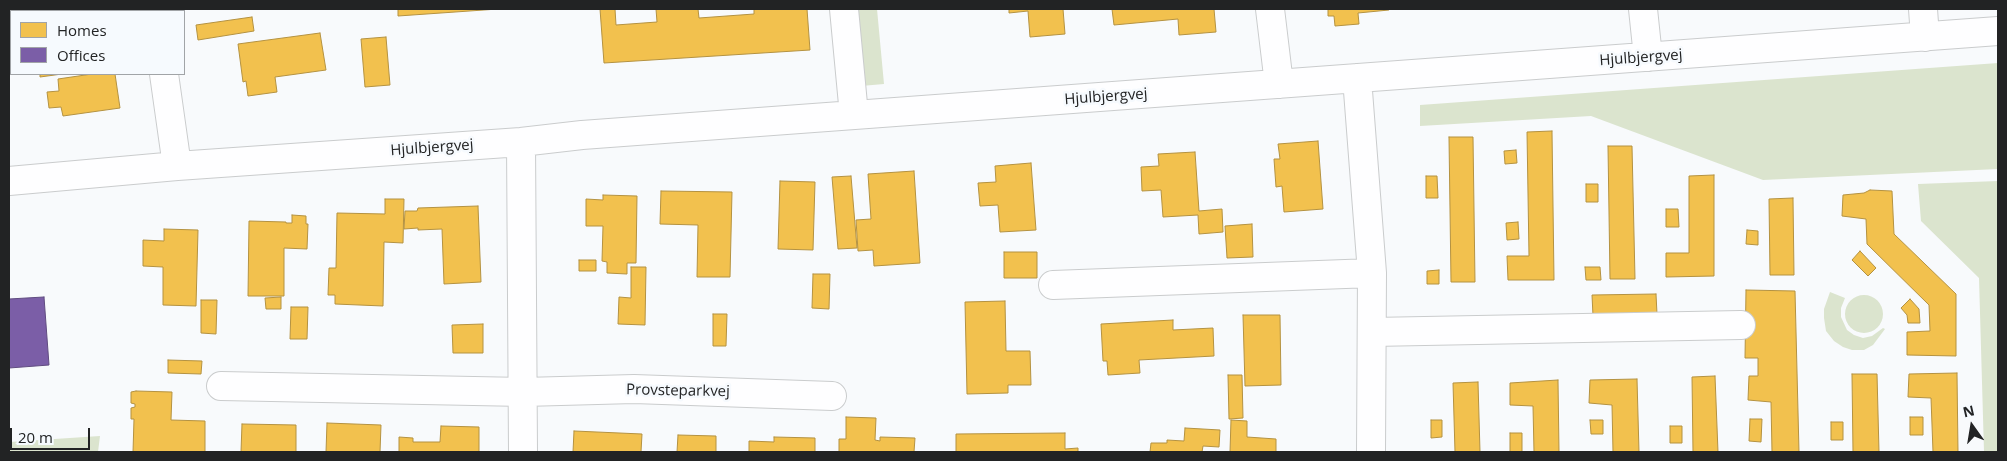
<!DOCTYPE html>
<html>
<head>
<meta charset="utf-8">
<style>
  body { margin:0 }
  #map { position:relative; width:2007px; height:461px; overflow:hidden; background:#f8fafc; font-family:"Open Sans",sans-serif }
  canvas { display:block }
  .frame { position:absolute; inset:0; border:10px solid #222324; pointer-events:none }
  .legend { position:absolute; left:10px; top:10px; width:175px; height:65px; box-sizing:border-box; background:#f6fafe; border:1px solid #a1a4a7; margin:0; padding:6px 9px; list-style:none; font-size:15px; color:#222324 }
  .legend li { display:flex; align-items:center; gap:10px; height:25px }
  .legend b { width:25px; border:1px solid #a1a4a7 }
  .north { position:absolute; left:1947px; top:401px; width:50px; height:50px; -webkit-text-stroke:4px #f6fafe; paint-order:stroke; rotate:347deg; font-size:14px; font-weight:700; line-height:20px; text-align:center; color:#222324 }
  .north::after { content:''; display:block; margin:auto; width:18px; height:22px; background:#222324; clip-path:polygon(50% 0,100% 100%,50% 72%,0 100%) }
  .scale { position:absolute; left:10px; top:428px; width:80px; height:22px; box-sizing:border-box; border:2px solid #222324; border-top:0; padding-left:6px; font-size:15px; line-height:18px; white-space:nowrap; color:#222324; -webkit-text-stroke:4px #f6fafe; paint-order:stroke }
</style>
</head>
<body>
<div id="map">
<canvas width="2007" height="461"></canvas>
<div class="frame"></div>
<ul class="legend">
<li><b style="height:14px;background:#f2c14e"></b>Homes</li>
<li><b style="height:14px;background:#7b5ea7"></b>Offices</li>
</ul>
<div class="north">N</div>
<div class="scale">20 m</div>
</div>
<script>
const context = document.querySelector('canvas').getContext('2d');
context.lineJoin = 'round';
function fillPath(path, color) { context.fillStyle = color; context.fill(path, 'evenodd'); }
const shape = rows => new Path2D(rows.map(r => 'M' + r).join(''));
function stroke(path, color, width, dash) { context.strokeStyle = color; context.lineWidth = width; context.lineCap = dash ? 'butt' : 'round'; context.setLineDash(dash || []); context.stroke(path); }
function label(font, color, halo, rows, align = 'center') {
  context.font = font + ' "Open Sans",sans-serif'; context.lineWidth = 5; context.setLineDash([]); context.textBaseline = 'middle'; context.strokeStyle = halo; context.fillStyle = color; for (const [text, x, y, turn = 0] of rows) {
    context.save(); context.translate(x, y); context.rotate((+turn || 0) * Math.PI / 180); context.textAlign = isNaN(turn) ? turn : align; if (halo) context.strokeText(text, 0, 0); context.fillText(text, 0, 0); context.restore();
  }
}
const green = shape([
  [830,9,877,9,884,84,838,88],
  [1998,63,1998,169,1763,180,1591,116,1420,126,1420,105],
  [1998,181,1998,452,1984,452,1979,278,1921,221,1918,184],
  [1830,292,1845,298,1841,308,1841,317,1847,330,1854,335,1863,338,1872,336,1883,328,1885,329,1873,345,1864,350,1852,350,1843,347,1834,341,1826,331,1824,318,1824,309],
  '1845 314a19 19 0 1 1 38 0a19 19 0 1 1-38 0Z',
  [100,436,98,452,9,452,9,442]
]);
const homes = shape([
  [56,9,104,9,104,11,56,11,56,9],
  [398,9,498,9,398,16,398,9],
  [600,9,615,9,616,25,657,22,656,9,698,9,699,18,754,14,754,9,807,9,810,50,604,63,600,9],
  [1009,9,1063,9,1065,34,1030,37,1028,11,1009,13,1009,9],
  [1112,9,1214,9,1216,32,1179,35,1178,19,1114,25,1112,9],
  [1328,9,1389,9,1389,10,1358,13,1359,24,1335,26,1334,16,1328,16,1328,9],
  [252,17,254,31,198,40,196,25,252,17],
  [320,33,326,70,275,77,277,92,248,96,246,81,243,82,238,44,320,33],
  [386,37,390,85,365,87,361,39,386,37],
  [40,74,62,74,40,77,40,74],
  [92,74,115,74,120,108,63,116,61,107,49,108,47,92,59,91,58,79,92,74],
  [1552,131,1554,280,1508,280,1507,256,1529,256,1527,132,1552,131],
  [1449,137,1473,137,1475,282,1451,282,1449,137],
  [1318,141,1323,209,1284,212,1282,186,1276,187,1274,159,1280,159,1278,144,1318,141],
  [1608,146,1632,146,1635,279,1610,279,1608,146],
  [1516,150,1517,163,1505,164,1504,151,1516,150],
  [1195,152,1199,211,1222,209,1223,232,1199,234,1198,215,1163,217,1161,190,1142,191,1141,167,1159,166,1158,154,1195,152],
  [1031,163,1036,230,1000,232,998,205,980,206,978,183,996,182,995,166,1031,163],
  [914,171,920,263,874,266,873,250,858,251,856,220,871,219,868,174,914,171],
  [1714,175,1714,276,1666,277,1666,253,1689,253,1689,176,1714,175],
  [851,176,857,248,838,249,832,177,851,176],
  [1426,176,1437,176,1438,198,1426,198,1426,176],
  [780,181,815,182,813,250,778,249,780,181],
  [1586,184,1598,184,1598,202,1586,202,1586,184],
  [1870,190,1892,191,1894,234,1956,294,1956,356,1907,355,1907,332,1930,331,1929,305,1867,244,1866,219,1842,216,1843,195,1864,193,1870,190],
  [661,191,732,192,730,277,697,277,698,225,660,224,661,191],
  [603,195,637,196,636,263,627,263,627,274,607,273,607,262,602,261,603,226,586,226,586,199,603,200,603,195],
  [1793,198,1794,275,1770,275,1769,199,1793,198],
  [385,199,404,199,403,243,384,242,383,306,335,304,335,295,328,295,329,268,336,268,337,213,385,214,385,199],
  [478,206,481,282,444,284,442,229,418,230,418,228,404,229,405,211,417,211,418,208,478,206],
  [1666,209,1678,209,1679,227,1666,227,1666,209],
  [292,215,306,216,306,224,308,224,307,249,284,248,284,296,248,296,249,221,286,222,286,223,292,223,292,215],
  [1518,222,1519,239,1507,240,1506,223,1518,222],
  [1252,224,1253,257,1227,258,1225,226,1252,224],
  [164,229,198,230,196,306,163,305,163,267,143,266,143,240,164,241,164,229],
  [1747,230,1758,231,1758,245,1746,244,1747,230],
  [1860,251,1876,268,1868,276,1852,260,1860,251],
  [1004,252,1037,252,1037,278,1004,278,1004,252],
  [579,260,596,260,596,271,579,271,579,260],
  [631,267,646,267,645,325,618,324,619,297,631,298,631,267],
  [1585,267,1600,267,1601,280,1586,280,1585,267],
  [1439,270,1439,284,1427,284,1427,271,1439,270],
  [813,274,830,274,829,309,812,308,813,274],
  [1746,290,1795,291,1799,452,1772,452,1771,402,1748,400,1749,376,1758,376,1758,358,1745,358,1746,290],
  [1656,294,1657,314,1593,316,1592,295,1656,294],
  [281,297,281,309,266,309,265,298,281,297],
  [1910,299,1919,309,1920,323,1908,323,1907,315,1901,308,1910,299],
  [201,300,217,300,216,334,201,333,201,300],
  [1005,301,1006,351,1030,351,1031,385,1008,385,1008,393,967,394,965,302,1005,301],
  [291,307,308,307,307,339,290,339,291,307],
  [713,314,727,314,726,346,713,346,713,314],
  [1243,315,1280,315,1281,385,1245,386,1243,315],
  [1173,320,1173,330,1213,328,1214,356,1139,360,1140,373,1108,375,1107,361,1103,361,1101,324,1173,320],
  [483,324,483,353,453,353,452,325,483,324],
  [168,360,202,361,201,374,168,373,168,360],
  [1957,373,1958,452,1933,452,1931,398,1908,397,1909,374,1957,373],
  [1852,374,1877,374,1879,452,1853,452,1852,374],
  [1228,375,1242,375,1243,418,1229,419,1228,375],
  [1715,376,1718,452,1693,452,1692,377,1715,376],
  [1637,379,1639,452,1613,452,1612,405,1589,403,1590,380,1637,379],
  [1558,380,1559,452,1534,452,1533,406,1510,405,1510,383,1558,380],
  [1478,382,1480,452,1455,452,1453,383,1478,382],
  [136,391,172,392,171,420,205,421,205,452,133,452,134,419,131,419,131,408,135,407,135,404,131,403,131,392,136,391],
  [846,417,876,418,875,440,880,441,880,437,915,438,914,452,839,452,839,439,846,439,846,417],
  [1910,417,1923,417,1923,435,1910,435,1910,417],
  [1750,419,1762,419,1761,442,1749,441,1750,419],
  [1231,420,1247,421,1247,437,1276,439,1276,452,1230,452,1231,420],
  [1431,420,1442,420,1442,437,1431,438,1431,420],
  [1590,420,1603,420,1603,434,1591,434,1590,420],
  [1831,422,1843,422,1843,440,1831,440,1831,422],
  [327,423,381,425,380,452,326,452,327,423],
  [242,424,296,425,296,452,241,452,242,424],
  [441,426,479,427,479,452,399,452,399,437,413,438,413,442,440,442,441,426],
  [1670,426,1682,426,1682,443,1670,443,1670,426],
  [1185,428,1220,430,1219,447,1203,446,1202,452,1150,452,1151,443,1167,443,1167,440,1184,441,1185,428],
  [574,431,642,434,641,452,573,452,574,431],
  [1065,433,1065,449,1078,448,1078,452,956,452,956,434,1065,433],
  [1510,433,1522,433,1522,452,1510,452,1510,433],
  [678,435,716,436,716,452,677,452,678,435],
  [774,437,815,438,815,452,749,452,749,441,774,442,774,437]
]);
const offices = shape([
  [44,297,49,365,9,368,9,299,44,297]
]);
const minor = shape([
  [155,9,155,11],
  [844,9,854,115],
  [1270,9,1279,84],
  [1643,9,1648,57],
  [1923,9,1925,37],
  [164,74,177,166],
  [1357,78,1372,273,1371,452],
  [521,142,523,452],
  [9,181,177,166,521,142,582,135,1998,31],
  [1053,285,1372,273],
  [1372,332,1741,325],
  [221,386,524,392,634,389,832,396]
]);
const streetNames = [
  ["Hjulbjergvej",1641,58,-4],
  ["Hjulbjergvej",1106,97,-4],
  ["Hjulbjergvej",432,148,-4],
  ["Provsteparkvej",678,391,1]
];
fillPath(green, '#dbe4ce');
fillPath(homes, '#f2c14e');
stroke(homes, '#b49241', 1);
fillPath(offices, '#7b5ea7');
stroke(offices, '#604c80', 1);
stroke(minor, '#cacccd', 30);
stroke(minor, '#fefeff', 28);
label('15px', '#222324', '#f6fafe', streetNames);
</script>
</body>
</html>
